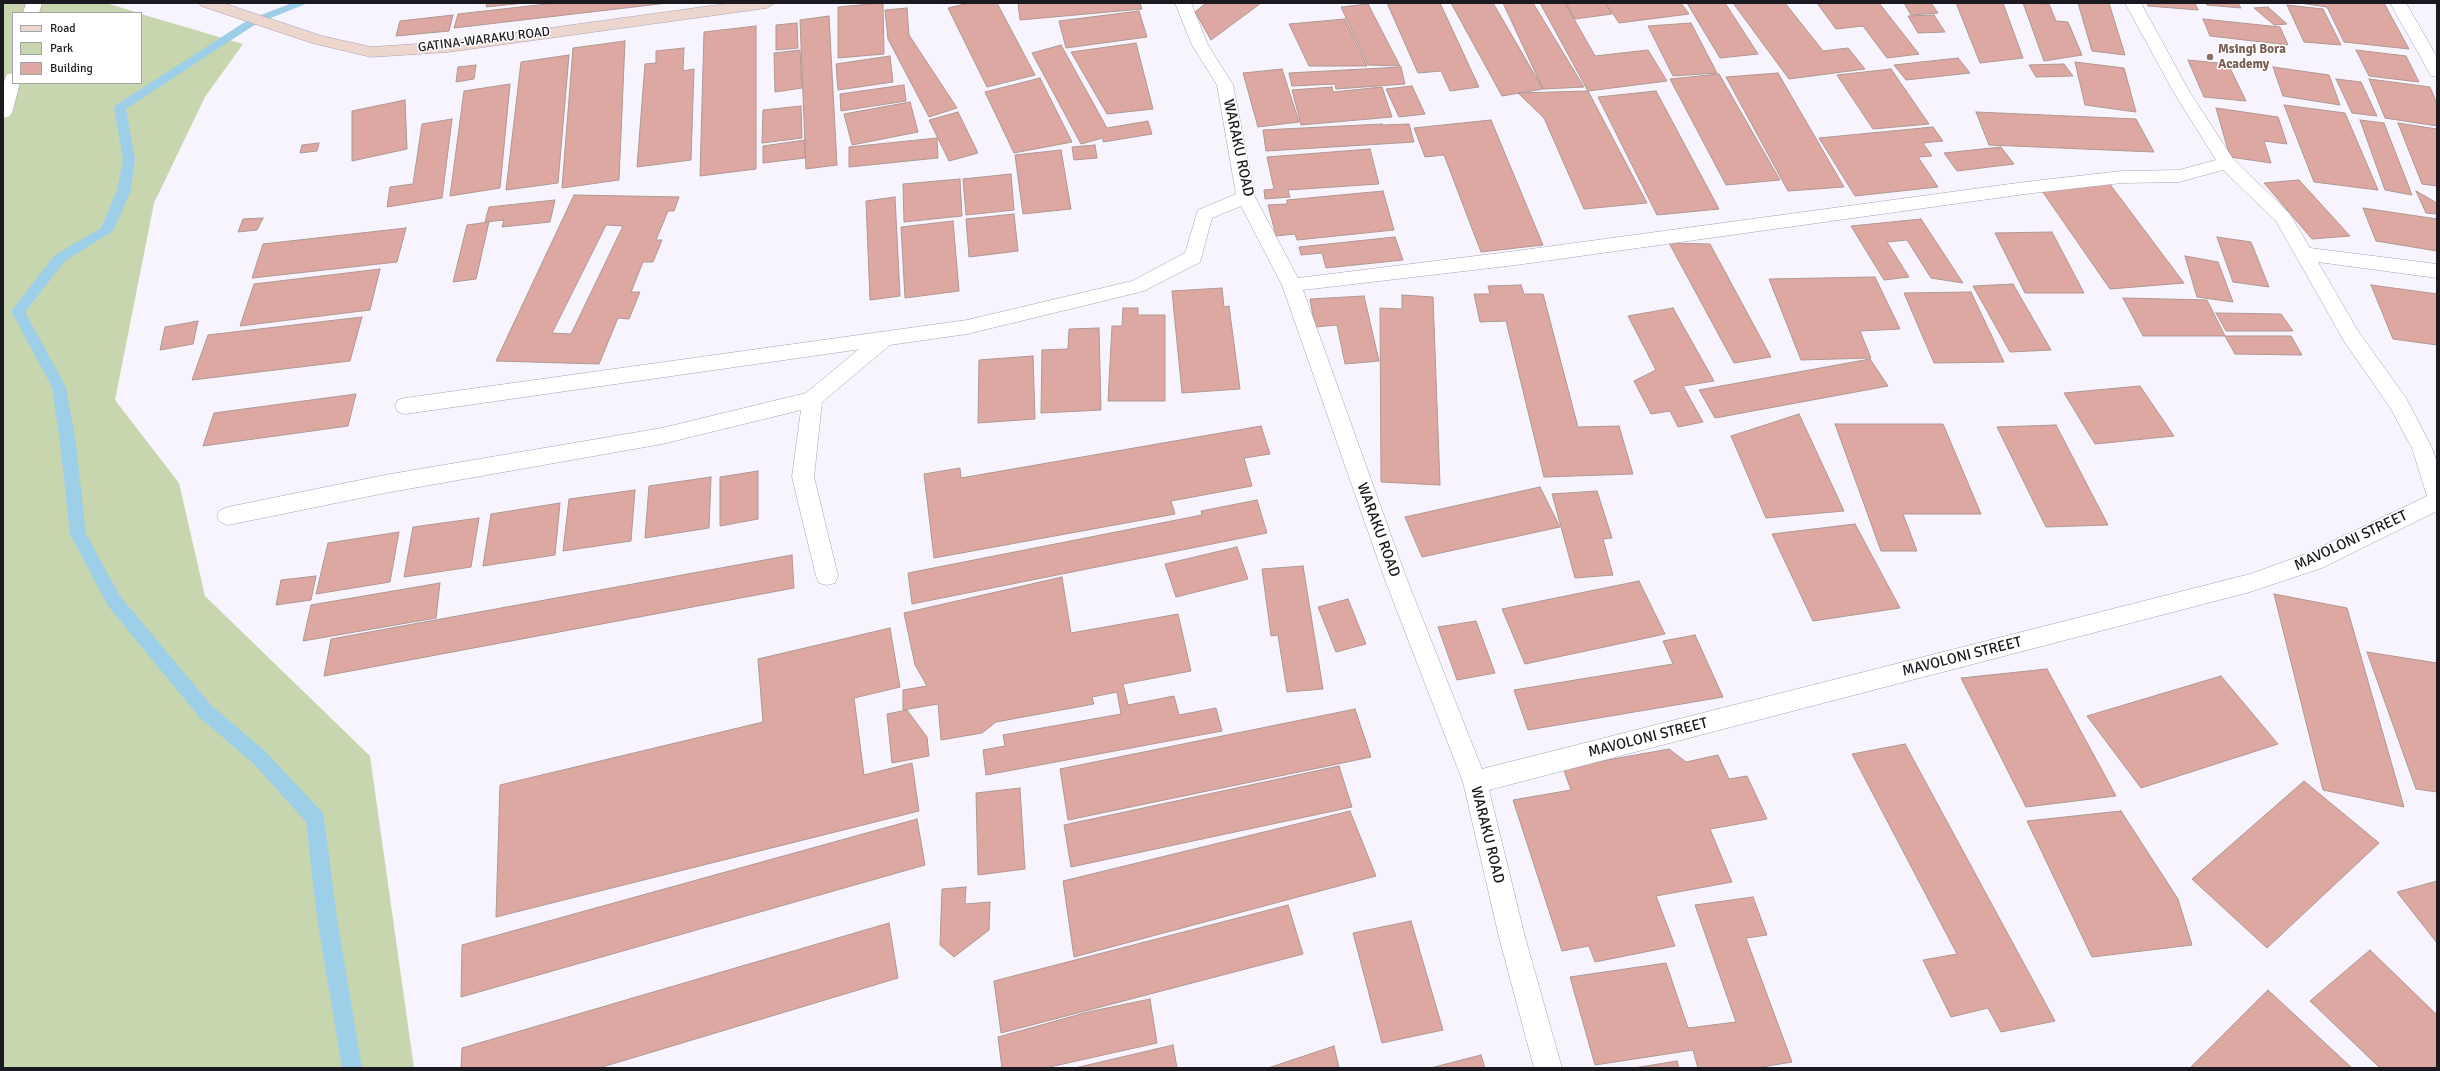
<!DOCTYPE html>
<html>
<head>
<meta charset="utf-8">
<style>
  body { margin:0 }
  #map { position:relative; width:2440px; height:1071px; overflow:hidden; background:#f7f4fd; font-family:Signika,sans-serif }
  canvas { display:block }
  .frame { position:absolute; inset:0; border:4px solid #1b1920; pointer-events:none }
  .legend { position:absolute; left:12px; top:12px; width:130px; height:72px; box-sizing:border-box; background:#fff; border:1px solid #a4a3a6; margin:0; padding:5px 7px; list-style:none; font-size:12px; color:#1b1920 }
  .legend li { display:flex; align-items:center; gap:8px; height:20px }
  .legend b { width:20px; border:1px solid #a4a3a6 }
</style>
</head>
<body>
<div id="map">
<canvas width="2440" height="1071"></canvas>
<div class="frame"></div>
<ul class="legend">
<li><b style="height:5px;background:#ecd6cd"></b>Road</li>
<li><b style="height:11px;background:#c8d6b0"></b>Park</li>
<li><b style="height:11px;background:#dda8a2"></b>Building</li>
</ul>
</div>
<script>
const context = document.querySelector('canvas').getContext('2d');
context.lineJoin = 'round';
function fillPath(path, color) { context.fillStyle = color; context.fill(path, 'evenodd'); }
const shape = rows => new Path2D(rows.map(r => 'M' + r).join(''));
function stroke(path, color, width, dash) { context.strokeStyle = color; context.lineWidth = width; context.lineCap = dash ? 'butt' : 'round'; context.setLineDash(dash || []); context.stroke(path); }
function label(font, color, halo, rows, align = 'center') {
  context.font = font + ' Signika,sans-serif'; context.lineWidth = 3; context.setLineDash([]); context.textBaseline = 'middle'; context.strokeStyle = halo; context.fillStyle = color; for (const [text, x, y, turn = 0] of rows) {
    context.save(); context.translate(x, y); context.rotate((+turn || 0) * Math.PI / 180); context.textAlign = isNaN(turn) ? turn : align; if (halo) context.strokeText(text, 0, 0); context.fillText(text, 0, 0); context.restore();
  }
}
const green = shape([
  [3,3,106,3,139,13,13,13,13,83,141,83,141,14,243,44,205,97,154,203,115,400,179,483,205,596,370,756,414,1068,3,1068]
]);
const stream = shape([
  [292,3,308,3,256,24,126,109,135,159,131,190,113,231,65,261,25,312,66,387,76,443,86,534,120,596,212,706,266,752,322,812,324,818,337,918,362,1068,342,1068,317,918,306,822,254,764,200,718,108,606,70,534,60,443,52,387,11,311,55,255,101,228,117,190,123,159,114,108,116,105,248,20,292,3]
]);
const building = shape([
  [487,3,525,3,486,7,487,3],
  [556,3,668,3,454,28,458,14,556,3],
  [883,3,884,54,838,58,838,7,883,3],
  [969,3,997,3,1035,75,987,87,948,8,969,3],
  [1018,3,1140,3,1142,9,1020,20,1018,3],
  [1206,3,1261,3,1211,40,1195,12,1206,3],
  [1387,3,1440,3,1479,87,1450,91,1441,71,1418,73,1387,3],
  [1451,3,1493,3,1543,89,1502,96,1451,3],
  [1503,3,1533,3,1584,87,1543,89,1503,3],
  [1540,3,1565,3,1595,56,1648,50,1667,81,1588,91,1540,3],
  [1566,3,1605,3,1612,14,1575,19,1566,3],
  [1606,3,1681,3,1689,14,1619,23,1606,3],
  [1687,3,1725,3,1758,54,1720,58,1687,3],
  [1733,3,1785,3,1823,51,1848,48,1865,69,1789,79,1733,3],
  [1817,3,1879,3,1919,54,1887,58,1863,26,1836,29,1817,3],
  [1904,3,1931,3,1938,13,1911,15,1904,3],
  [1956,3,2003,3,2023,58,1980,63,1956,3],
  [2023,3,2049,4,2056,21,2068,22,2082,55,2044,61,2023,3],
  [2078,3,2109,3,2125,55,2092,51,2078,3],
  [2147,3,2195,3,2198,10,2148,6,2147,3],
  [2206,3,2238,3,2241,8,2207,5,2206,3],
  [2299,3,2384,3,2409,49,2344,42,2327,7,2299,3],
  [1368,4,1400,66,1368,65,1341,7,1368,4],
  [2287,5,2323,9,2341,45,2304,42,2287,5],
  [2268,7,2287,24,2274,25,2254,8,2268,7],
  [907,8,909,35,957,108,929,117,888,39,885,10,907,8],
  [1139,11,1147,37,1066,48,1059,21,1139,11],
  [453,15,449,31,396,36,400,21,453,15],
  [1934,15,1945,32,1918,33,1908,16,1934,15],
  [829,16,837,165,806,169,800,20,829,16],
  [1345,19,1367,66,1309,66,1289,24,1345,19],
  [2203,19,2280,27,2288,45,2210,36,2203,19],
  [797,23,798,48,776,50,776,25,797,23],
  [1691,23,1717,73,1673,76,1648,26,1691,23],
  [756,26,756,169,700,176,704,32,756,26],
  [625,41,619,180,562,188,573,48,625,41],
  [1136,43,1153,109,1107,114,1071,52,1136,43],
  [1061,45,1107,128,1148,121,1152,134,1103,142,1103,138,1081,144,1032,53,1061,45],
  [684,48,683,71,694,69,691,160,637,167,645,64,656,63,656,51,684,48],
  [800,50,802,88,775,92,774,53,800,50],
  [2356,50,2406,56,2419,82,2369,76,2356,50],
  [569,55,558,183,506,190,521,62,569,55],
  [890,56,893,82,838,90,836,64,890,56],
  [1958,58,1970,73,1906,80,1894,65,1958,58],
  [2188,60,2228,64,2246,101,2204,97,2188,60],
  [2075,62,2124,68,2136,112,2085,105,2075,62],
  [2064,64,2073,76,2036,77,2029,65,2064,64],
  [476,65,474,79,456,82,458,67,476,65],
  [1401,67,1405,84,1336,89,1335,84,1292,86,1289,73,1401,67],
  [2273,67,2329,75,2340,105,2283,96,2273,67],
  [1282,69,1299,122,1258,127,1243,73,1282,69],
  [1891,69,1929,124,1873,129,1837,75,1891,69],
  [1778,73,1844,187,1788,191,1726,77,1778,73],
  [1719,74,1780,180,1726,185,1670,79,1719,74],
  [1040,78,1072,142,1014,153,985,92,1040,78],
  [2336,79,2361,82,2377,116,2352,113,2336,79],
  [2369,79,2430,87,2437,104,2437,126,2385,118,2369,79],
  [510,84,500,188,450,196,464,91,510,84],
  [904,85,906,101,841,111,840,94,904,85],
  [1412,86,1425,114,1399,117,1386,89,1412,86],
  [1332,87,1333,92,1382,87,1392,117,1301,125,1292,90,1332,87],
  [1588,91,1647,203,1584,209,1544,118,1518,93,1588,91],
  [1656,91,1719,209,1657,215,1598,97,1656,91],
  [405,100,407,149,352,161,352,111,405,100],
  [910,102,918,132,852,145,844,114,910,102],
  [2284,105,2345,113,2378,190,2314,182,2284,105],
  [801,106,802,138,762,143,763,110,801,106],
  [2216,108,2278,117,2287,144,2264,141,2271,163,2230,157,2216,108],
  [958,112,978,153,949,161,929,120,958,112],
  [1976,112,2136,119,2154,152,1989,145,1976,112],
  [452,119,442,198,387,207,390,187,413,184,422,124,452,119],
  [1491,120,1543,245,1481,252,1444,155,1425,157,1414,128,1491,120],
  [2360,120,2384,123,2412,195,2385,190,2360,120],
  [2398,123,2437,129,2437,186,2422,184,2398,123],
  [1382,124,1383,125,1409,124,1414,142,1266,151,1263,130,1382,124],
  [1933,127,1943,141,1923,143,1932,156,1918,157,1938,187,1855,196,1819,138,1933,127],
  [937,138,938,158,849,167,849,147,937,138],
  [805,140,805,158,763,163,763,146,805,140],
  [319,143,317,151,300,153,302,145,319,143],
  [1095,145,1097,158,1074,160,1072,147,1095,145],
  [2001,147,2014,164,1957,171,1944,153,2001,147],
  [1370,149,1379,184,1288,190,1290,197,1265,199,1264,190,1274,189,1267,157,1370,149],
  [1061,150,1071,209,1023,214,1015,155,1061,150],
  [1011,174,1014,210,966,215,963,179,1011,174],
  [960,179,962,216,904,222,903,184,960,179],
  [2299,180,2350,236,2312,239,2264,183,2299,180],
  [2109,183,2184,283,2110,289,2040,188,2109,183],
  [1383,191,1394,230,1297,240,1295,234,1276,236,1268,205,1287,204,1287,200,1383,191],
  [2416,191,2437,203,2437,214,2426,213,2416,191],
  [574,195,679,197,674,211,668,211,656,240,662,240,653,262,643,262,631,292,640,292,629,319,618,318,599,364,496,361,574,195],
  [606,225,623,226,571,334,552,333,606,225],
  [895,197,900,296,870,300,866,201,895,197],
  [555,200,550,222,502,227,504,220,485,222,489,207,555,200],
  [2363,208,2437,219,2437,251,2376,241,2363,208],
  [1014,214,1018,251,969,257,966,219,1014,214],
  [263,218,257,230,238,232,243,219,263,218],
  [1921,219,1963,283,1931,278,1907,240,1887,242,1909,277,1884,280,1851,226,1921,219],
  [953,221,959,291,905,298,901,227,953,221],
  [489,222,476,279,453,282,467,225,489,222],
  [406,228,397,262,252,278,263,244,406,228],
  [2052,232,2084,293,2025,293,1995,233,2052,232],
  [1395,237,1403,260,1326,268,1322,253,1301,255,1299,247,1395,237],
  [2217,237,2251,242,2269,287,2233,282,2217,237],
  [1669,243,1710,244,1771,357,1734,363,1669,243],
  [2185,256,2218,262,2233,302,2197,297,2185,256],
  [380,269,370,310,240,326,254,284,380,269],
  [1875,277,1900,329,1860,331,1871,358,1801,360,1769,279,1875,277],
  [2013,284,2051,350,2010,352,1973,286,2013,284],
  [1521,285,1524,294,1543,294,1578,427,1619,426,1633,474,1544,477,1506,321,1480,322,1474,294,1490,294,1488,286,1521,285],
  [2371,285,2437,294,2437,345,2393,339,2371,285],
  [1222,288,1224,307,1229,306,1240,389,1182,393,1172,291,1222,288],
  [1971,292,2004,362,1934,363,1904,293,1971,292],
  [1402,295,1433,297,1440,485,1381,482,1380,308,1402,309,1402,295],
  [1364,296,1379,361,1345,364,1337,325,1315,327,1310,299,1364,296],
  [2123,298,2207,300,2225,336,2143,336,2123,298],
  [1123,308,1138,308,1138,315,1165,315,1165,401,1108,401,1112,326,1122,326,1123,308],
  [1673,308,1714,381,1683,386,1703,422,1678,427,1670,411,1651,414,1634,381,1656,370,1628,316,1673,308],
  [2216,313,2281,314,2293,331,2226,331,2216,313],
  [362,317,350,361,192,380,208,335,362,317],
  [198,321,193,344,160,350,165,327,198,321],
  [1099,328,1101,410,1041,413,1042,350,1068,349,1069,329,1099,328],
  [2225,336,2291,336,2302,355,2235,354,2225,336],
  [1033,356,1035,419,978,423,979,360,1033,356],
  [1870,359,1888,386,1715,418,1699,390,1870,359],
  [2140,386,2174,436,2095,444,2064,393,2140,386],
  [356,394,348,426,203,446,214,413,356,394],
  [1799,414,1844,511,1766,518,1731,436,1799,414],
  [1835,424,1943,424,1981,514,1903,514,1917,551,1881,551,1835,424],
  [2056,425,2108,525,2046,527,1997,427,2056,425],
  [1261,426,1270,454,1244,458,1252,486,1171,501,1175,514,934,558,924,474,960,468,961,478,1261,426],
  [758,471,758,519,720,526,720,477,758,471],
  [711,477,709,528,645,538,649,486,711,477],
  [1540,487,1560,527,1422,557,1405,517,1540,487],
  [635,490,631,541,563,551,569,499,635,490],
  [1597,491,1612,538,1603,539,1613,575,1575,578,1552,494,1597,491],
  [1257,500,1267,533,912,604,908,573,1202,515,1201,511,1257,500],
  [560,503,555,555,483,566,491,514,560,503],
  [479,518,471,567,404,577,413,527,479,518],
  [1855,524,1900,608,1813,621,1772,534,1855,524],
  [399,532,390,582,316,594,328,543,399,532],
  [1237,547,1248,579,1176,597,1165,564,1237,547],
  [792,555,794,588,324,676,331,639,792,555],
  [1303,566,1323,689,1287,692,1278,635,1271,636,1262,569,1303,566],
  [316,576,311,600,276,605,281,580,316,576],
  [1062,577,1071,633,1178,614,1191,671,1123,684,1128,705,1174,696,1179,715,1216,708,1222,731,986,775,983,750,1005,746,1003,735,1121,714,1117,692,1092,697,1094,704,996,722,982,733,941,740,938,704,903,710,903,690,927,686,915,665,904,613,1062,577],
  [1639,581,1665,634,1525,664,1502,609,1639,581],
  [440,583,436,618,303,641,311,605,440,583],
  [2274,594,2347,608,2404,807,2323,790,2274,594],
  [1348,599,1366,644,1336,652,1318,607,1348,599],
  [1476,621,1495,673,1457,680,1438,627,1476,621],
  [890,628,900,687,854,698,864,775,912,763,919,811,496,917,500,785,763,722,758,659,890,628],
  [1695,635,1723,697,1528,730,1514,690,1673,664,1663,641,1695,635],
  [2367,652,2437,663,2437,792,2416,789,2367,652],
  [2047,669,2116,796,2026,807,1961,678,2047,669],
  [2221,676,2278,744,2141,788,2087,716,2221,676],
  [1355,709,1371,757,1068,820,1060,769,1355,709],
  [907,710,927,737,929,756,892,763,887,714,907,710],
  [1905,744,2055,1021,2001,1032,1988,1008,1951,1017,1923,960,1957,954,1852,754,1905,744],
  [1669,749,1686,762,1718,755,1729,779,1747,776,1767,819,1710,829,1732,882,1656,896,1675,946,1595,962,1589,946,1562,951,1513,800,1571,790,1563,768,1669,749],
  [1339,766,1352,807,1071,867,1064,825,1339,766],
  [2304,781,2379,843,2267,948,2192,879,2304,781],
  [1020,788,1025,869,978,875,976,793,1020,788],
  [1350,811,1376,876,1074,957,1063,881,1350,811],
  [2121,811,2178,899,2192,945,2092,957,2027,821,2121,811],
  [917,819,925,865,461,997,462,945,917,819],
  [2437,881,2437,943,2397,892,2437,881],
  [966,887,965,904,990,902,989,930,954,957,940,945,942,889,966,887],
  [1753,897,1767,935,1746,938,1792,1062,1756,1068,1698,1068,1693,1050,1595,1065,1570,977,1666,963,1688,1028,1736,1022,1695,905,1753,897],
  [1288,905,1303,954,1001,1033,994,981,1288,905],
  [1411,921,1443,1030,1382,1043,1353,933,1411,921],
  [889,923,898,978,599,1068,461,1068,462,1048,889,923],
  [2370,950,2437,1015,2437,1068,2380,1068,2310,1001,2370,950],
  [2268,990,2352,1068,2190,1068,2268,990],
  [1150,999,1157,1043,1045,1068,1002,1068,998,1037,1088,1012,1150,999],
  [1173,1045,1177,1068,1075,1068,1173,1045],
  [1334,1046,1339,1068,1268,1068,1334,1046],
  [1481,1055,1485,1068,1431,1068,1446,1064,1481,1055],
  [1677,1061,1679,1068,1634,1068,1677,1061]
]);
const lane = shape([
  [883,333,890,335,893,340,890,345,822,402,814,477,838,576,835,583,827,585,819,583,816,576,792,477,801,410,662,444,385,493,228,525,220,522,217,516,220,510,228,507,385,475,662,428,806,393,876,335,883,333]
]);
const street = shape([
  [26,3,42,3,39,13,23,13,26,3],
  [1175,3,1191,3,1208,45,1233,85,1255,197,1298,278,1516,251,2025,182,2122,171,2179,170,2216,160,2173,91,2125,3,2141,3,2189,91,2233,159,2289,213,2310,248,2437,264,2437,278,2318,262,2358,331,2406,398,2432,448,2437,462,2437,511,2322,568,2250,592,1489,790,1525,937,1562,1068,1534,1068,1499,937,1463,782,1384,577,1282,285,1241,206,1212,218,1200,262,1144,291,967,334,405,414,398,412,395,406,398,400,405,398,967,320,1132,281,1185,253,1198,210,1236,194,1217,85,1192,45,1175,3],
  [2223,170,2276,221,2344,341,2391,409,2412,448,2427,496,2306,554,2250,574,1482,769,1406,577,1303,290,1516,265,2025,194,2122,183,2179,182,2223,170],
  [2390,3,2406,3,2437,57,2437,77,2431,76,2429,72,2390,3],
  [13,73,13,83,20,83,12,113,9,117,3,118,3,84,7,74,13,73]
]);
const secondary = shape([
  [199,3,223,3,322,36,371,47,448,42,732,3,775,3,767,8,448,52,371,57,312,43,201,6,199,3]
]);
const markers = [
  [2210,57,4,"#8d6e63"]
];
const farStreetnames = [
  ["GATINA-WARAKU ROAD",484,40,-7]
];
const farEducationnames = [
  ["Msingi Bora",2218,50],
  ["Academy",2218,65]
];
const streetNames = [
  ["WARAKU ROAD",1238,148,78],
  ["WARAKU ROAD",1378,530,70],
  ["MAVOLONI STREET",2351,541,-25],
  ["MAVOLONI STREET",1962,657,-14],
  ["MAVOLONI STREET",1648,738,-14],
  ["WARAKU ROAD",1487,835,76]
];
fillPath(green, '#c8d6b0');
fillPath(stream, '#9dd0e8');
fillPath(building, '#dda8a2');
stroke(building, '#af9793', 1);
stroke(lane, '#a7a0b4', 1);
stroke(street, '#a7a0b4', 1);
stroke(secondary, '#a7a0b4', 1);
fillPath(lane, '#fff');
fillPath(street, '#fff');
fillPath(secondary, '#ecd6cd');
for (const [x, y, r, color] of markers) { const dot = new Path2D(); dot.arc(x, y, r, 0, 2 * Math.PI); context.fillStyle = color; context.fill(dot); stroke(dot, '#fff', 1.5); }
label('13px', '#1b1920', '#fff', farStreetnames);
label('bold 13px', '#785e54', '#fff', farEducationnames, 'left');
label('15px', '#1b1920', '#fff', streetNames);
</script>
</body>
</html>
